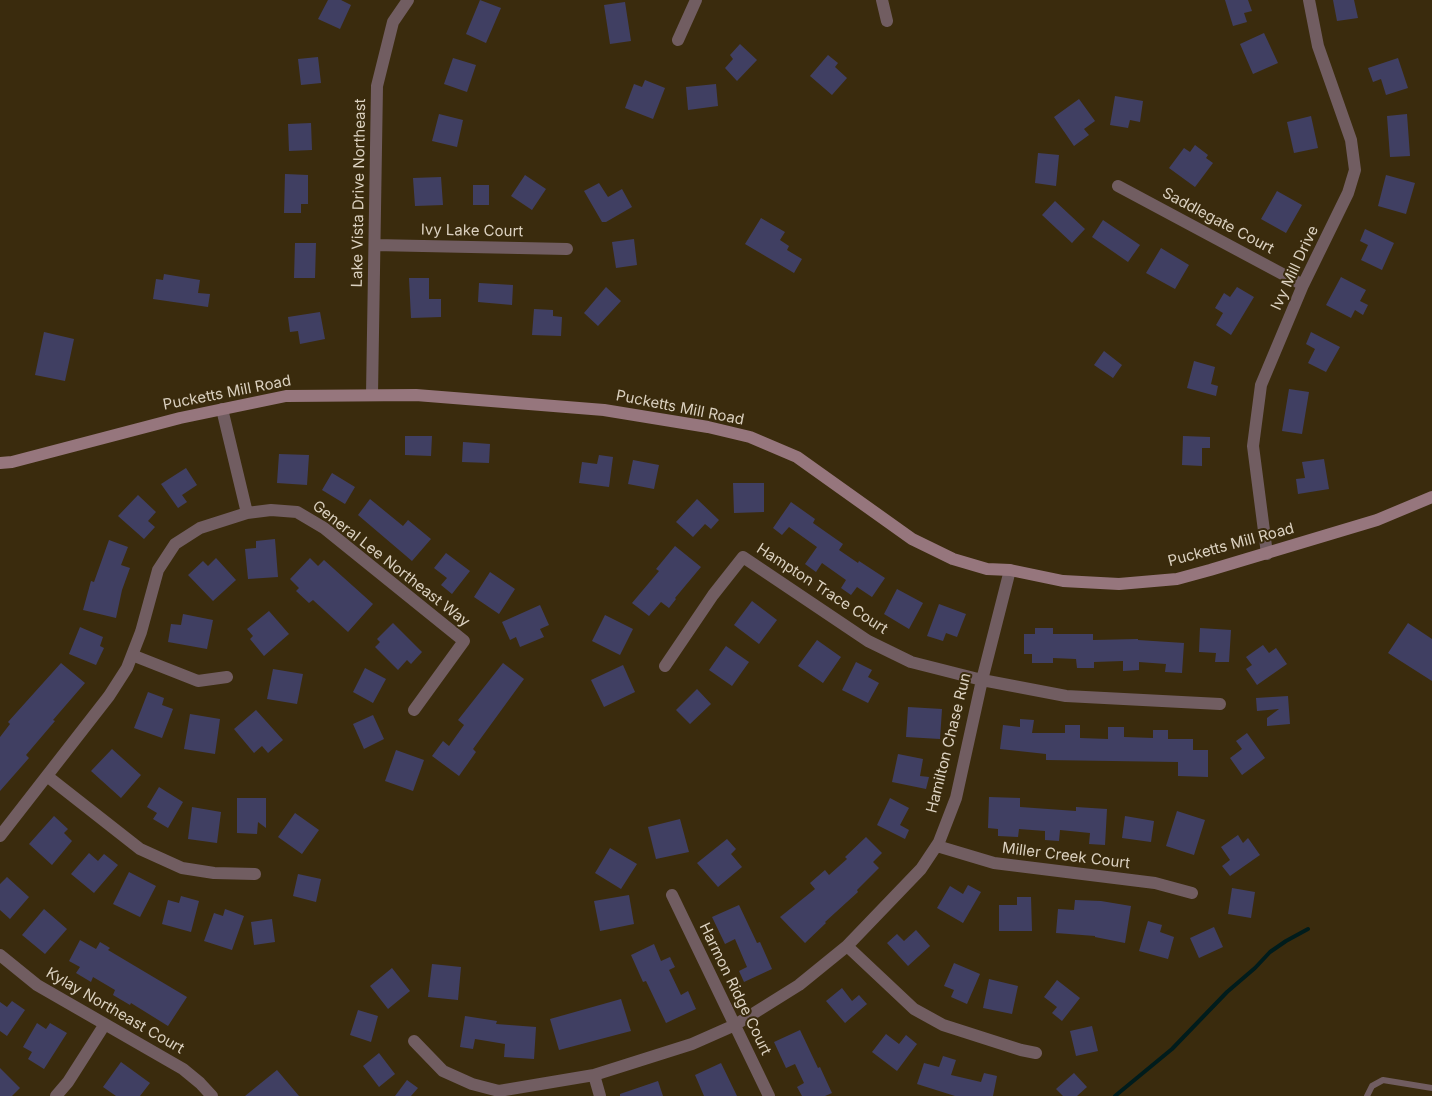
<!DOCTYPE html>
<html>
<head>
<meta charset="utf-8">
<style>
  body { margin:0 }
  canvas { display:block; background:#3a2b0d }
</style>
</head>
<body>
<canvas width="1432" height="1096"></canvas>
<script>
const context = document.querySelector('canvas').getContext('2d');
context.lineJoin = 'round';
const shape = rows => new Path2D(rows.map(r => 'M' + r).join(''));
function stroke(path, color, width, dash) { context.strokeStyle = color; context.lineWidth = width; context.lineCap = dash ? 'butt' : 'round'; context.setLineDash(dash || []); context.stroke(path); }
function fillPath(path, color) { context.fillStyle = color; context.fill(path, 'evenodd'); }
function label(font, color, halo, rows, align = 'center') {
  context.font = font + ' Inter,sans-serif'; context.lineWidth = 4; context.setLineDash([]); context.textBaseline = 'middle'; context.strokeStyle = halo; context.fillStyle = color; for (const [text, x, y, turn = 0] of rows) {
    context.save(); context.translate(x, y); context.rotate((+turn || 0) * Math.PI / 180); context.textAlign = isNaN(turn) ? turn : align; if (halo) context.strokeText(text, 0, 0); context.fillText(text, 0, 0); context.restore();
  }
}
const stream = shape([
  [1115,1096,1172,1049,1227,992,1255,968,1270,952,1286,941,1308,929]
]);
const building = shape([
  [328,0,341,0,351,5,340,29,318,19],
  [480,0,501,8,486,43,466,34],
  [1225,0,1248,0,1252,11,1244,13,1247,22,1233,26],
  [1333,0,1354,0,1358,18,1337,21],
  [625,2,631,41,610,44,604,5],
  [1264,33,1278,63,1253,74,1240,44],
  [740,44,757,60,737,81,725,68,733,59,730,55],
  [828,55,838,63,835,67,847,78,832,95,810,76],
  [318,57,321,83,301,85,298,59],
  [453,58,476,65,467,92,444,84],
  [1398,58,1408,88,1386,95,1381,79,1373,82,1368,68],
  [645,80,665,88,653,119,625,108,634,84,642,87],
  [716,84,718,106,688,110,686,87],
  [1115,96,1143,101,1140,122,1130,120,1128,128,1110,125],
  [1079,99,1095,121,1084,129,1089,135,1074,146,1054,117],
  [439,114,463,120,457,147,432,141],
  [1407,114,1410,156,1390,157,1387,116],
  [1311,116,1318,148,1294,153,1287,122],
  [311,123,312,150,289,151,288,124],
  [1195,145,1208,155,1206,158,1213,163,1195,187,1169,168,1184,148,1190,152],
  [1038,153,1059,155,1056,186,1035,183],
  [285,174,308,175,308,204,301,204,301,213,284,213],
  [525,175,546,189,532,210,511,196],
  [1386,175,1415,183,1406,214,1378,206],
  [441,177,443,205,415,206,413,178],
  [599,183,608,197,622,189,632,207,606,222,602,222,584,191],
  [473,185,489,185,489,205,473,205],
  [1277,191,1302,205,1286,233,1261,219],
  [1055,201,1085,229,1072,243,1042,215],
  [761,218,785,232,780,240,789,246,787,250,802,259,794,273,745,244],
  [1103,220,1140,245,1128,262,1092,237],
  [1365,229,1394,243,1382,270,1361,260,1368,245,1360,241],
  [634,239,637,265,616,268,612,242],
  [295,243,316,243,315,278,294,278],
  [1161,248,1189,265,1175,289,1146,273],
  [164,274,200,280,198,293,210,294,208,307,153,299,156,279,163,280],
  [1341,277,1366,290,1360,301,1368,305,1363,315,1355,310,1351,318,1326,305],
  [409,278,429,278,429,299,441,299,441,317,411,318],
  [479,283,513,285,512,305,478,302],
  [606,287,621,301,598,326,584,313],
  [1237,287,1254,297,1231,335,1216,325,1223,313,1215,308,1224,293,1230,297],
  [534,309,553,310,553,316,562,317,561,336,532,335],
  [320,312,325,339,300,344,298,331,290,332,288,317],
  [44,332,74,339,65,381,35,375],
  [1311,332,1340,347,1326,372,1308,363,1315,349,1306,344],
  [1104,351,1122,365,1113,378,1094,365],
  [1194,361,1215,367,1211,384,1218,386,1216,396,1187,388],
  [1289,389,1309,392,1302,434,1282,431],
  [405,436,432,436,431,456,405,455],
  [1183,436,1210,437,1210,448,1202,448,1202,466,1182,465],
  [463,442,490,444,489,463,462,462],
  [279,454,309,455,307,485,277,483],
  [599,455,613,457,609,487,579,483,582,462,597,464],
  [1324,459,1329,489,1298,494,1296,479,1305,478,1302,462],
  [633,460,659,465,654,489,628,484],
  [186,468,197,485,182,495,187,502,178,508,161,484],
  [332,473,355,487,345,504,322,490],
  [733,483,764,483,764,512,734,513],
  [138,495,156,512,148,521,155,527,144,539,118,516],
  [370,499,403,526,408,520,431,539,412,561,358,515],
  [697,499,719,520,711,529,705,524,693,537,676,522],
  [791,502,815,519,813,523,843,544,839,550,858,563,859,561,885,578,872,597,857,587,851,595,841,588,846,580,822,563,816,572,805,564,817,547,789,527,782,535,773,528],
  [275,539,278,577,248,579,245,549,256,548,256,541],
  [109,540,128,547,121,565,130,568,122,590,116,618,83,610,91,581,94,582],
  [675,546,701,567,675,598,676,599,669,608,661,602,649,616,632,603,659,571,656,569],
  [446,553,470,571,452,594,441,585,447,578,434,568],
  [216,558,236,580,213,601,188,575,203,561,208,566],
  [310,558,318,566,324,560,373,604,348,632,313,600,309,603,296,591,299,588,290,579],
  [490,572,515,589,499,614,474,597],
  [897,589,923,603,909,629,884,614],
  [752,601,777,620,759,644,734,625],
  [939,604,966,614,957,637,946,633,943,641,927,636],
  [540,605,549,625,540,629,544,637,520,647,516,637,510,640,502,622],
  [269,611,289,634,264,656,250,639,253,636,247,629],
  [183,614,213,620,207,649,168,642,171,624,181,625],
  [605,615,633,629,620,655,592,641],
  [393,623,422,652,411,664,407,660,398,670,375,647,380,642,377,639],
  [1408,623,1432,639,1432,681,1388,653],
  [80,627,103,637,100,646,104,648,96,665,69,654],
  [1035,628,1053,628,1053,634,1093,634,1093,640,1138,639,1138,640,1184,643,1182,673,1165,672,1166,664,1139,662,1139,670,1123,671,1123,661,1094,662,1094,668,1077,668,1076,659,1053,658,1053,663,1032,663,1032,654,1024,654,1024,634,1035,634],
  [1200,628,1231,630,1229,662,1215,662,1216,653,1199,652],
  [817,640,841,657,823,683,798,666],
  [1263,645,1269,653,1276,648,1287,664,1257,685,1246,669,1252,665,1246,657],
  [726,646,749,662,732,686,709,670],
  [856,662,872,670,868,677,879,683,868,703,842,690],
  [61,663,85,683,53,720,55,721,26,755,29,758,0,791,0,737,10,724,8,722],
  [503,663,524,679,473,749,476,752,459,776,432,756,443,741,449,746,464,725,458,720],
  [623,665,635,692,604,707,591,680],
  [365,668,386,679,373,703,353,692],
  [273,669,303,674,297,704,267,699],
  [697,689,711,704,690,724,676,710],
  [148,692,164,698,162,705,173,709,162,738,134,728],
  [1288,696,1290,724,1267,726,1267,718,1279,709,1257,711,1256,698],
  [908,707,942,709,940,739,906,737],
  [256,710,283,740,268,753,262,746,254,753,234,729],
  [190,714,220,719,215,754,184,749],
  [373,715,384,739,364,749,353,724],
  [1020,719,1034,720,1032,733,1065,733,1065,725,1080,725,1080,738,1108,739,1108,727,1124,727,1124,737,1153,738,1153,730,1168,730,1168,739,1193,739,1193,750,1208,750,1208,777,1178,776,1178,762,1046,760,1046,754,1000,749,1003,725,1020,727],
  [1247,733,1265,758,1242,775,1230,758,1242,749,1236,741],
  [112,749,141,775,121,798,91,771],
  [396,750,424,760,413,791,385,781],
  [898,754,923,759,920,776,929,777,926,789,892,782],
  [159,787,183,802,168,828,153,819,157,813,147,807],
  [989,797,1020,798,1020,807,1076,811,1076,807,1107,809,1105,845,1089,844,1090,833,1060,830,1059,841,1045,840,1045,831,1019,829,1018,837,998,836,998,829,988,828],
  [237,798,266,798,266,828,258,822,257,834,237,833],
  [890,798,909,808,900,825,909,830,905,839,877,825],
  [192,807,221,812,217,843,188,839],
  [1177,811,1205,820,1194,855,1166,846],
  [295,813,319,830,302,854,278,837],
  [54,816,68,829,64,833,72,841,52,865,29,844],
  [1125,816,1154,821,1151,842,1122,838],
  [680,819,689,852,656,859,648,827],
  [1238,835,1243,843,1248,838,1260,855,1230,876,1222,866,1230,860,1221,847],
  [866,837,882,853,873,862,879,868,857,890,858,892,825,922,826,923,805,943,780,917,815,889,810,883,825,870,829,875,847,859,845,857],
  [727,839,736,849,731,854,742,867,718,887,697,863],
  [610,848,637,864,621,889,595,873],
  [89,853,98,861,104,854,118,865,94,893,71,874],
  [129,872,156,886,140,917,113,904],
  [298,874,321,879,316,902,293,896],
  [7,877,29,897,10,919,0,910,0,884],
  [968,885,981,892,963,923,937,908,950,886,963,894],
  [1232,888,1255,892,1251,918,1228,914],
  [629,895,634,924,600,931,594,901],
  [181,896,199,901,191,932,162,924,168,900,179,903],
  [1017,897,1031,897,1032,931,999,931,999,905,1017,905],
  [1075,900,1101,901,1131,906,1125,943,1095,937,1095,936,1056,933,1058,909,1074,910],
  [739,905,757,943,760,942,772,969,744,982,739,971,747,967,735,939,725,944,712,917],
  [44,909,67,929,45,954,22,935],
  [225,909,244,916,232,950,204,941,214,913,223,916],
  [272,919,275,942,254,945,251,922],
  [1148,921,1162,925,1160,932,1174,937,1168,959,1139,951],
  [1214,927,1223,947,1199,958,1190,938],
  [916,930,930,946,908,966,887,943,897,934,904,941],
  [80,940,96,949,100,942,110,948,108,950,187,997,168,1026,131,1003,130,1005,113,995,115,990,93,977,91,982,76,973,80,967,69,961],
  [654,944,661,961,670,957,675,967,669,970,681,995,688,991,696,1009,666,1023,646,981,643,982,631,955],
  [954,963,980,974,967,1004,951,997,954,990,944,986],
  [432,964,461,967,458,1000,428,997],
  [392,968,410,991,388,1009,370,986],
  [989,979,1018,986,1012,1014,983,1008],
  [1057,980,1080,998,1062,1021,1052,1013,1057,1007,1044,997],
  [842,988,852,1001,859,995,867,1004,845,1023,826,1001],
  [621,999,631,1031,559,1050,550,1019],
  [12,1001,25,1010,7,1036,0,1031,0,1002,7,1007],
  [358,1010,378,1016,371,1042,350,1035],
  [465,1016,497,1021,496,1024,536,1027,534,1059,504,1057,505,1044,475,1039,473,1049,460,1047],
  [37,1023,46,1029,50,1023,67,1033,44,1069,28,1059,32,1052,23,1047],
  [1092,1026,1098,1051,1076,1056,1070,1031],
  [800,1030,818,1068,820,1067,832,1093,825,1096,802,1096,797,1087,804,1083,795,1064,786,1068,774,1042],
  [886,1034,899,1044,906,1035,917,1044,897,1071,872,1052],
  [379,1053,395,1074,379,1087,363,1066],
  [943,1056,956,1060,951,1075,981,1082,984,1073,997,1076,993,1096,955,1096,917,1084,924,1063,939,1067],
  [121,1062,150,1083,140,1096,116,1096,103,1087],
  [721,1063,737,1096,704,1096,695,1075],
  [0,1068,20,1088,12,1096,0,1096],
  [277,1070,299,1096,245,1096],
  [1074,1073,1087,1087,1077,1096,1063,1096,1056,1089],
  [407,1080,418,1088,411,1096,395,1096],
  [658,1081,663,1096,620,1096,620,1094]
]);
const lane = shape([
  [1367,1096,1372,1086,1383,1080,1432,1088]
]);
const street = shape([
  [882,0,887,21],
  [678,40,696,0],
  [1118,186,1303,285],
  [375,245,567,249],
  [372,394,377,86,393,22,408,0],
  [222,409,247,513],
  [1267,554,1253,446,1261,385,1303,285,1348,193,1355,170,1351,140,1318,46,1309,0],
  [132,655,198,681,227,677],
  [665,666,713,595,743,557,868,641,911,662,982,680,1066,696,1220,704],
  [47,776,140,849,182,868,214,873,255,874],
  [0,836,109,696,127,668,141,632,158,570,175,544,200,528,247,513,271,510,297,512,324,528,464,641,414,710],
  [937,846,994,863,1155,883,1192,893],
  [672,895,769,1096],
  [847,946,914,1009,943,1025,1021,1050,1036,1053],
  [0,955,37,985,183,1069,200,1083,212,1096],
  [414,1041,443,1071,472,1084,499,1091,594,1075,692,1044,735,1025,799,985,847,946,921,869,939,842,956,798,982,680,1010,570],
  [594,1075,600,1096],
  [56,1096,68,1082,105,1024]
]);
const secondary = shape([
  [0,463,12,462,180,418,286,396,416,395,604,410,708,427,750,437,797,457,912,539,953,559,987,569,1010,570,1063,581,1119,584,1177,579,1210,570,1377,520,1432,497]
]);
const streetNames = [
  ["Lake Vista Drive Northeast",359,193,-89],
  ["Saddlegate Court",1218,221,28],
  ["Ivy Lake Court",472,231,1],
  ["Ivy Mill Drive",1295,268,-65],
  ["Pucketts Mill Road",227,393,-11],
  ["Pucketts Mill Road",680,408,11],
  ["Pucketts Mill Road",1231,545,-15],
  ["General Lee Northeast Way",391,564,38],
  ["Hampton Trace Court",822,589,33],
  ["Hamilton Chase Run",949,743,-76],
  ["Miller Creek Court",1066,856,7],
  ["Harmon Ridge Court",735,989,64],
  ["Kylay Northeast Court",115,1011,30]
];
stroke(stream, '#001c1c', 4);
fillPath(building, '#403f62');
stroke(lane, '#715d61', 6);
stroke(street, '#715d61', 12);
stroke(secondary, '#96767d', 12);
label('15px', '#dbd1c0', '#3a2b0d', streetNames);
</script>
</body>
</html>
